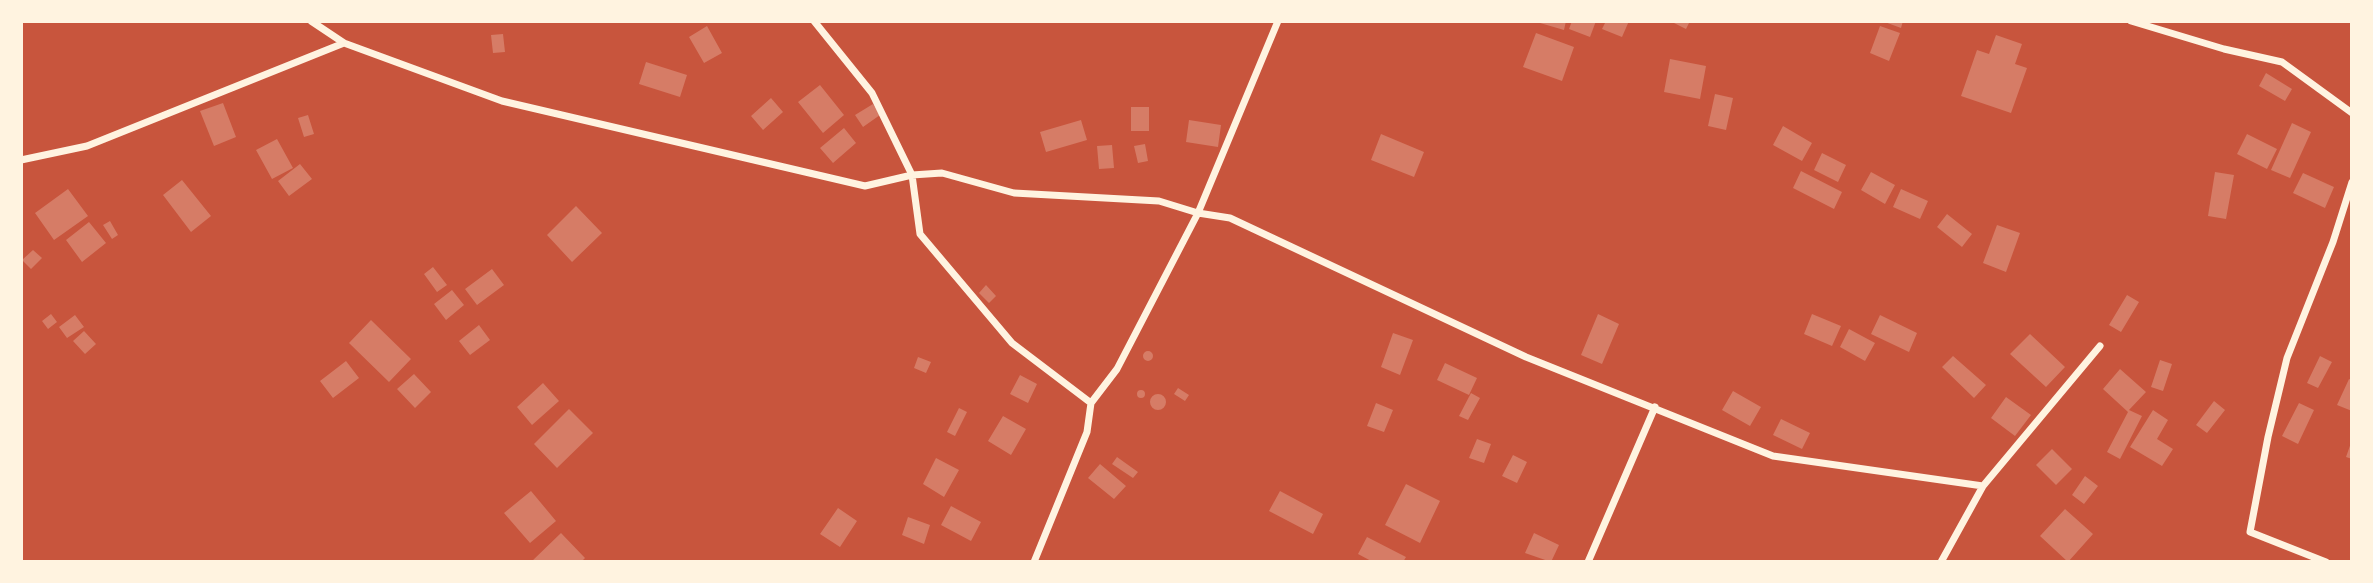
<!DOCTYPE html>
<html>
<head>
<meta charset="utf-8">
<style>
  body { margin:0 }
  #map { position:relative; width:2373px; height:583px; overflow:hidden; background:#c8553d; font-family:"Titillium Web",sans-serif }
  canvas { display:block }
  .frame { position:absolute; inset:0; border:23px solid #fff3e0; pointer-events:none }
</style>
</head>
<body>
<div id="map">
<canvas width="2373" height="583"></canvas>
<div class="frame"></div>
</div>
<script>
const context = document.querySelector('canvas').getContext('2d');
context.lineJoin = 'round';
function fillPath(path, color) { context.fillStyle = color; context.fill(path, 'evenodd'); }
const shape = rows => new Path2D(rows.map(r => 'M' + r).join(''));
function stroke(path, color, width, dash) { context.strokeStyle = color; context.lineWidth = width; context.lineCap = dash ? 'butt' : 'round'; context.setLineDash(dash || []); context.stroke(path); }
const building = shape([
  [1540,21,1566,21,1564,30,1540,23],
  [1572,21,1596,21,1590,37,1569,29],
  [1606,21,1629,21,1622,37,1602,29],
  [1670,21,1690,21,1686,29],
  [1882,21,1903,21,1901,28],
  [707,26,722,53,704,63,689,37],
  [1880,26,1900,33,1889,61,1870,53],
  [1536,33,1574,47,1562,81,1523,67],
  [503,34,505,52,493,53,491,35],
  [1996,35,2022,44,2015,64,2027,68,2011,113,1961,96,1977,50,1989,54],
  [1670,59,1706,66,1700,99,1664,92],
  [646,62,687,75,680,97,639,84],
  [2266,73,2292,89,2285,101,2259,86],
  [820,85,844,115,823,133,798,102],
  [1715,94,1733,98,1726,130,1708,126],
  [771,98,783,112,763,130,751,116],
  [223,103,236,137,214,146,200,111],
  [873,104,880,115,863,127,855,115],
  [1131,107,1149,107,1149,131,1131,131],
  [308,115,314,134,304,137,298,118],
  [1081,120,1087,140,1046,152,1040,132],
  [1189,120,1221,125,1218,147,1186,142],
  [2292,123,2311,132,2290,178,2271,170],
  [1783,126,1812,143,1802,161,1773,145],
  [844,128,856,143,833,163,820,148],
  [1381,134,1424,152,1414,177,1371,160],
  [2247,134,2277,149,2267,169,2237,154],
  [277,139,293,168,272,179,256,150],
  [1145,144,1148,161,1138,163,1134,146],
  [1112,145,1114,168,1099,169,1097,146],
  [1822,153,1846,165,1838,182,1814,170],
  [300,164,312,179,289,196,278,181],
  [1801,171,1842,192,1834,209,1793,188],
  [1871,172,1895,185,1885,204,1861,190],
  [2215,172,2234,175,2226,219,2208,216],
  [2303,173,2334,187,2325,208,2293,193],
  [182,180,211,216,191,232,163,195],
  [68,189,88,216,54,240,35,213],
  [1901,189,1928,201,1920,219,1893,207],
  [576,206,602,233,572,262,547,235],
  [1947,214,1972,234,1962,247,1937,227],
  [110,221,118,235,112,239,103,225],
  [89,222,106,243,82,262,66,240],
  [1997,225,2020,233,2006,272,1983,263],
  [33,250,42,258,31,269,22,260],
  [433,267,447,285,437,292,424,274],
  [492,269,504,285,477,305,465,289],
  [986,285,996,296,989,303,979,293],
  [452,290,464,305,446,320,434,304],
  [2127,295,2139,302,2121,332,2109,325],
  [51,314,57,322,48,329,42,321],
  [1598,314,1619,324,1602,364,1581,355],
  [1812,314,1841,326,1832,346,1804,334],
  [75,315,84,327,67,338,59,327],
  [1880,315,1917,333,1909,352,1871,334],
  [371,320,411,359,389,382,349,343],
  [479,325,490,340,470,355,459,341],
  [1849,329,1875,343,1865,361,1840,347],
  [84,331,96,344,85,354,73,341],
  [1393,333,1413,340,1400,375,1381,367],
  [2030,334,2065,367,2046,387,2010,354],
  '1143 356a5 5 0 1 1 10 0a5 5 0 1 1-10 0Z',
  [1953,356,1986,385,1974,398,1942,367],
  [2320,356,2332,362,2318,388,2307,383],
  [918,357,931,362,926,373,914,368],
  [2160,360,2172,364,2163,391,2151,387],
  [346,361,359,378,333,398,320,381],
  [1445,363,1477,378,1469,395,1437,380],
  [2120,369,2146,392,2129,410,2142,416,2120,459,2107,452,2128,412,2103,389],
  [414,374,431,392,415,408,397,389],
  [1020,375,1037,384,1028,403,1010,394],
  [2349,379,2352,380,2352,411,2337,405],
  [543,383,559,401,532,425,517,407],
  [1178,388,1189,395,1185,401,1174,394],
  '1137 394a4 4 0 1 1 8 0a4 4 0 1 1-8 0Z',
  [1733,391,1761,407,1750,426,1722,410],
  [1471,393,1480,398,1468,420,1459,416],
  '1150 402a8 8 0 1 1 16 0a8 8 0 1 1-16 0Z',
  [2006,397,2031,415,2015,436,1991,418],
  [2214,401,2225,410,2207,433,2196,425],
  [1376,403,1393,410,1384,432,1367,426],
  [2299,403,2314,410,2298,444,2282,436],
  [959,408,967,412,955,436,947,432],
  [569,409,593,433,557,468,534,444],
  [2153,410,2168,420,2157,439,2173,449,2162,466,2130,447],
  [1003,416,1026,429,1011,455,988,441],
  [1781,419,1810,433,1802,449,1773,435],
  [1477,439,1491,444,1484,463,1469,458],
  [2352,440,2352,459,2346,457],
  [2052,449,2072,469,2056,485,2036,465],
  [1513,455,1527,462,1517,483,1502,476],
  [1117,457,1138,472,1133,478,1112,464],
  [936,458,959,470,944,497,923,484],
  [1100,464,1126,486,1114,499,1088,478],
  [2085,476,2098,486,2084,504,2072,495],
  [1406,484,1440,501,1420,543,1385,525],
  [531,491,556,521,530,543,504,513],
  [1280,491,1323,514,1313,534,1269,511],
  [951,506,981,522,971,541,941,525],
  [838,508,857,521,840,547,820,534],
  [2065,509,2093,534,2068,562,2040,536],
  [908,517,930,525,924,544,902,535],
  [561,533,585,558,581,562,531,562],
  [1534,533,1559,545,1551,562,1525,553],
  [1367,537,1406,557,1403,562,1373,562,1358,554]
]);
const minor = shape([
  [311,21,344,43,502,101,865,186,912,175,942,173,1014,193,1159,201,1198,213,1230,218,1526,357,1773,456,1983,486],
  [814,21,872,93,912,175,920,234,1012,343,1091,403],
  [2131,21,2224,49,2282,62,2352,113],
  [21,160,87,146,344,43],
  [1034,562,1087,432,1091,403,1117,369,1198,213,1278,21],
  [1588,562,1655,407],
  [1941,562,1983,486,2100,346],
  [2326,562,2250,532,2268,437,2287,358,2333,242,2352,182]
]);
fillPath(building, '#d67c66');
stroke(minor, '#fff3e0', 7);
</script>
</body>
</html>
